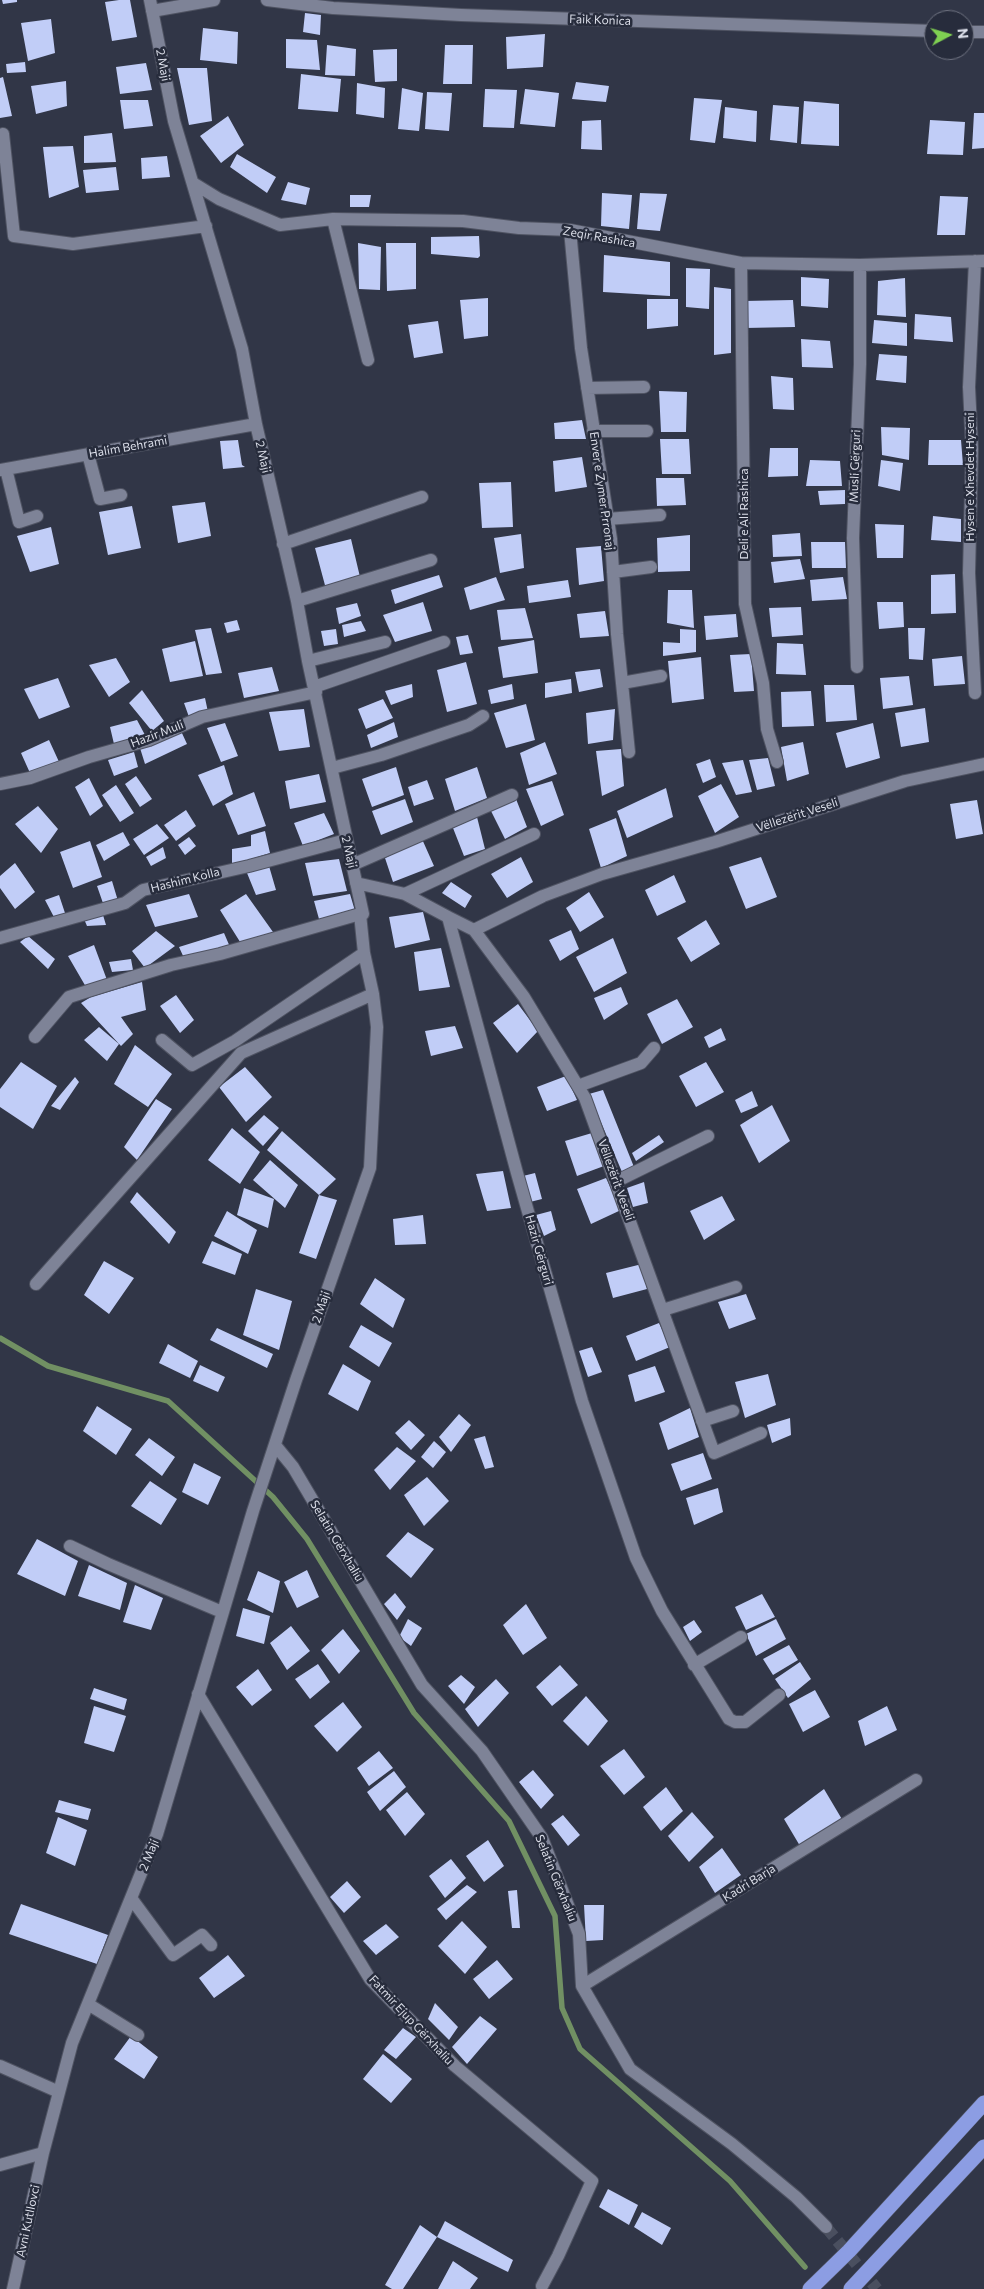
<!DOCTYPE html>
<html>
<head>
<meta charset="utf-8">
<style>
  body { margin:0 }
  #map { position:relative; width:984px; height:2289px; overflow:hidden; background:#313647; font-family:Commissioner,sans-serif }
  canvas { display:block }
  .north { position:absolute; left:924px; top:10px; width:50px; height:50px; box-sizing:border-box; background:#272c3c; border:1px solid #6f7381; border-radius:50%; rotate:84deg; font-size:14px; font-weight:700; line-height:20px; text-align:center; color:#dbdee9 }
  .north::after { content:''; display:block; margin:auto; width:18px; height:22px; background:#7fd052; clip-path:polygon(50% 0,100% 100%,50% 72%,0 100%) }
</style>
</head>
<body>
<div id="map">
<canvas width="984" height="2289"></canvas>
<div class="north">N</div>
</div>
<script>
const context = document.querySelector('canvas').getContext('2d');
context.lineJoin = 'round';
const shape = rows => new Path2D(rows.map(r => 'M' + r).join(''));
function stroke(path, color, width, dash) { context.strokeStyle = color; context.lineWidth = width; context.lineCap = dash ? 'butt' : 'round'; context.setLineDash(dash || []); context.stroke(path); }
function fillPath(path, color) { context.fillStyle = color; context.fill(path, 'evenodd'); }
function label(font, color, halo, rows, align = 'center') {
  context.font = font + ' Commissioner,sans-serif'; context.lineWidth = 5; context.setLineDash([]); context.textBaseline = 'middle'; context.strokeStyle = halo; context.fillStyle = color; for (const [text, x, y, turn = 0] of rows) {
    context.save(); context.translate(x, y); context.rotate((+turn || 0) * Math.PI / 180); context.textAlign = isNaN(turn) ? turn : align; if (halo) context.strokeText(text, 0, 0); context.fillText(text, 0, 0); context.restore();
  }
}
const stream = shape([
  [0,1338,48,1366,168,1401,273,1497,307,1539,414,1713,509,1821,555,1916,562,2008,580,2049,730,2181,805,2267]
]);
const building = shape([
  [2,0,17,0,17,2,3,4],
  [119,0,130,0,137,37,112,41,105,2],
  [305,13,321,15,320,35,303,32],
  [51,19,55,53,28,61,21,23],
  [203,28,238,32,237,64,200,60],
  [545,34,543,67,507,69,506,37],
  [286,39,317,40,320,70,286,68],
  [327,45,356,49,355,76,325,75],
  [445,45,473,45,472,84,443,84],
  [397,49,397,81,375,82,373,50],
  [25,62,26,72,7,73,6,64],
  [146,63,152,90,120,94,116,67],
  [177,68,207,68,212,121,189,125],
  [301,74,341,79,338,112,298,109],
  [3,77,12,116,0,118,0,78],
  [66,81,67,106,36,114,31,86],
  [576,82,609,86,606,102,572,99],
  [357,83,385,88,384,118,356,114],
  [402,88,423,93,419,131,398,129],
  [485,89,517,90,514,128,483,127],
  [525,89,559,93,555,127,520,124],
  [427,92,452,93,449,131,425,129],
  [694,98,722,100,715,143,690,140],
  [120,100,148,100,153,126,124,129],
  [804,101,839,104,839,146,801,144],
  [773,105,799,107,797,143,770,140],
  [725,107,757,111,756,142,723,138],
  [974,113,984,113,984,148,972,149],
  [228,116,244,145,221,163,200,136],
  [601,120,602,150,581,149,582,121],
  [930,120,965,122,963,155,927,154],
  [112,133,116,162,84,163,84,136],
  [73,146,79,187,49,198,43,147],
  [237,154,276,177,267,193,230,167],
  [167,156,170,177,142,179,141,158],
  [116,167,119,190,86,193,83,170],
  [288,182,310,188,306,205,281,200],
  [602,193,632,195,629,229,601,226],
  [640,193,667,194,660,231,637,229],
  [350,195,371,195,369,207,350,207],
  [940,196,968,197,965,235,937,235],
  [479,236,480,256,478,258,431,254,431,237],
  [358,243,381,247,380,290,359,289],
  [386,243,416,243,416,289,387,291],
  [604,255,670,262,670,296,603,292],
  [686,268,710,269,709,309,686,307],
  [801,277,829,279,828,308,801,306],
  [905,278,906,317,877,315,878,281],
  [714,287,731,289,731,353,714,355],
  [488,298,488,336,464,339,460,300],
  [647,299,678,299,678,326,647,329],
  [793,300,795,327,745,328,744,301],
  [915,314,951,317,953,342,914,339],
  [874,320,907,323,907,346,872,343],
  [438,321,443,353,414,358,408,325],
  [801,339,830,341,833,368,802,367],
  [879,354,907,356,906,383,876,380],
  [771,376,793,378,794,410,773,409],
  [659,391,687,392,686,432,661,432],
  [582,420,586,439,555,439,554,423],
  [881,427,910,428,909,460,882,455],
  [660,439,689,439,691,474,662,474],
  [238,440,242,465,245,467,223,469,220,441],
  [929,440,961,440,963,465,928,465],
  [770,448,798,448,798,476,768,477],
  [582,457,587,487,555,492,553,461],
  [810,460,840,461,842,486,806,486],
  [881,460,903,463,900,491,878,486],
  [656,478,684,478,686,505,657,506],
  [511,482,513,527,482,528,479,483],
  [845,490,845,504,820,505,818,491],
  [205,502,211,536,178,543,172,506],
  [132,506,141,548,108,555,99,512],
  [933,516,961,519,961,542,931,540],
  [875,524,904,525,903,558,877,558],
  [51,527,59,564,30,572,17,536],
  [800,533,802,556,773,557,772,535],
  [521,534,524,568,500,573,494,538],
  [690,535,690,571,658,572,657,538],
  [351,539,360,577,326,589,315,548],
  [811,542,845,542,846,568,812,568],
  [601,546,604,581,579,585,576,548],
  [800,559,805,579,774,583,771,562],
  [955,574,956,613,931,614,931,575],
  [439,575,443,587,395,604,391,590],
  [496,577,505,600,470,610,464,588],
  [843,577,847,599,812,601,810,580],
  [568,580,571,597,529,603,527,586],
  [668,590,692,590,694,628,667,623],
  [423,602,432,631,395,642,383,615],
  [877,602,903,602,904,627,879,629],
  [357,603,361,616,339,624,336,608],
  [801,607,803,635,772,637,769,608],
  [525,608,533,638,501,640,497,610],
  [605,611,609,636,580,638,577,614],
  [736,614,738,637,706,640,704,616],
  [237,620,240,630,227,633,224,623],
  [361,621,366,631,344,637,342,625],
  [211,628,222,673,206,675,195,630],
  [908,628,925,628,923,660,909,659],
  [336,629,338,644,324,646,321,631],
  [680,629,696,630,696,652,663,656,663,642,680,643],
  [468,635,473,653,460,655,456,637],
  [534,640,538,673,503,678,498,647],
  [195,641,203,676,170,682,162,649],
  [777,643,803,644,806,675,776,674],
  [751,654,754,691,734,692,730,655],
  [962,656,965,684,934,686,932,659],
  [701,657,704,699,672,703,668,661],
  [116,658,130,682,109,697,89,665],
  [466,662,477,704,447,712,437,670],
  [272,667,279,691,244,698,238,673],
  [600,669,603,687,579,692,575,672],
  [909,676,913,705,883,709,880,678],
  [58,678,70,707,39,719,24,689],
  [571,679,572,693,545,698,545,683],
  [412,684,413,697,391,705,385,691],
  [512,684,514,699,491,704,488,690],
  [824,685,854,685,857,720,826,722],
  [142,690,164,721,152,731,129,703],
  [811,691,814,726,782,727,781,692],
  [205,698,208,712,189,717,184,703],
  [383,699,393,718,366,729,358,709],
  [526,704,535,740,506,748,494,713],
  [925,708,929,742,901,747,895,713],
  [304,709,310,747,279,751,269,712],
  [615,709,613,740,588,744,586,713],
  [137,720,145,735,114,744,110,727],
  [394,722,398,737,371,748,367,735],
  [225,723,238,756,221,762,207,728],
  [873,723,880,758,846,768,836,733],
  [181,731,187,744,145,764,140,748],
  [49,740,60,764,30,773,21,753],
  [545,742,557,774,529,785,520,753],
  [803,742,809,774,787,781,781,747],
  [621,749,624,786,602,796,596,751],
  [134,752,138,767,114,776,108,760],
  [768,758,775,786,757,790,749,760],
  [710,759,716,777,703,783,696,764],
  [743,760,752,792,736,795,722,763],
  [224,765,233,794,213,806,198,775],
  [396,767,404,795,372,807,362,779],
  [477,767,487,798,455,811,445,779],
  [319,774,326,802,290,809,285,781],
  [136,776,152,799,140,807,125,784],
  [89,778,103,806,90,816,75,787],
  [427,780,434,799,414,806,408,787],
  [552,781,564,815,541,826,526,789],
  [721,784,739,817,715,833,698,796],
  [116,785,134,813,120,822,102,795],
  [666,788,673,817,627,838,617,811],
  [254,792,266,826,238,835,225,804],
  [405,799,413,822,381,835,372,811],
  [516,799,527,827,505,839,491,811],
  [977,800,983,834,956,839,950,804],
  [38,806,58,829,41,853,15,824],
  [186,810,196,826,176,841,164,825],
  [324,813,334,834,303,846,294,823],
  [477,817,485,849,464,856,453,828],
  [616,818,627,856,601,868,589,829],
  [157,824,169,838,144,855,133,839],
  [265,831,270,853,232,865,232,849,251,846,251,835],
  [123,832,130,845,104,861,96,845],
  [189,837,196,846,185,855,178,845],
  [422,839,434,866,393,882,385,858],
  [90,841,102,877,73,888,60,852],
  [163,847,166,858,151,866,146,857],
  [521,857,533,882,507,898,491,874],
  [761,857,777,897,746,909,729,867],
  [339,859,347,891,313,896,305,863],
  [15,863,35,892,15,909,0,888,0,876],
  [269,866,276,890,256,895,247,873],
  [674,875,686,902,657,916,645,890],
  [112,881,118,901,104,906,97,886],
  [451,882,472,896,465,908,442,893],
  [589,892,604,917,580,932,566,908],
  [189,894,198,917,155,927,146,905],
  [246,894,273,932,242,945,220,910],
  [350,894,355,911,319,919,314,901],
  [59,895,66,916,55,919,45,900],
  [423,912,430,940,395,948,389,917],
  [103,915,106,925,87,926,84,919],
  [706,920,720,944,691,962,677,938],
  [571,930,579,949,560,961,549,940],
  [156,931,175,946,145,968,132,951],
  [224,933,230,947,184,958,179,947],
  [28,936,55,959,48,969,20,942],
  [613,938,627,973,594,992,576,957],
  [94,945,107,980,86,987,68,956],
  [441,948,450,987,419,991,414,952],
  [131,959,133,970,112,972,109,962],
  [142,982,146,1010,121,1017,133,1034,121,1046,81,1003,91,997],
  [621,987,628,1004,604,1020,594,998],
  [176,995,194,1020,180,1033,160,1006],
  [677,999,693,1027,662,1044,647,1014],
  [518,1004,538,1031,517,1053,493,1023],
  [455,1026,463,1048,431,1056,425,1031],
  [99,1027,119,1044,107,1061,84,1040],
  [721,1028,726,1040,709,1048,704,1037],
  [135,1045,172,1074,148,1107,114,1084],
  [21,1062,57,1086,33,1129,0,1107,0,1089],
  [706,1062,724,1092,696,1107,679,1076],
  [245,1067,272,1097,246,1122,219,1087],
  [566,1076,577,1100,547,1111,537,1087],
  [75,1077,79,1082,60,1110,51,1106],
  [603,1090,634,1167,622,1172,589,1094],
  [752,1091,758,1106,741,1113,735,1100],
  [156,1099,172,1109,137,1160,124,1147],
  [772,1105,790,1141,759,1163,740,1125],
  [264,1115,279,1128,263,1146,248,1131],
  [232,1128,260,1152,240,1184,208,1160],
  [282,1131,336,1179,319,1195,267,1150],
  [592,1133,604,1166,577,1176,565,1141],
  [659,1135,664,1142,636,1161,632,1153],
  [270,1160,298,1185,285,1208,253,1180],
  [503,1171,511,1208,487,1211,476,1174],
  [535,1173,542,1199,530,1202,523,1176],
  [606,1178,621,1210,591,1224,577,1189],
  [644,1182,648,1203,633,1207,627,1188],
  [244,1188,274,1199,268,1228,237,1215],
  [137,1192,176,1232,169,1244,130,1202],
  [319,1195,337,1200,316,1259,299,1253],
  [722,1196,735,1220,704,1240,690,1211],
  [227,1211,257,1230,248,1254,214,1236],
  [551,1211,556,1230,544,1236,536,1215],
  [423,1215,426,1244,395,1245,393,1219],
  [212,1241,242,1254,235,1275,202,1263],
  [104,1261,134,1278,109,1314,84,1295],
  [642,1264,647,1289,613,1298,606,1273],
  [375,1278,405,1299,393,1328,360,1304],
  [256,1289,292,1301,279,1350,243,1335],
  [746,1294,756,1319,729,1329,718,1302],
  [659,1323,670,1347,636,1361,626,1336],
  [361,1325,392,1343,379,1367,349,1347],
  [217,1328,273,1354,267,1368,210,1340],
  [168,1344,198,1361,190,1378,159,1363],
  [592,1347,602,1372,588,1377,579,1351],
  [343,1364,371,1381,358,1411,328,1394],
  [200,1365,225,1377,218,1392,193,1381],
  [655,1366,665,1392,635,1402,628,1375],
  [768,1374,776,1405,745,1418,735,1382],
  [97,1406,132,1429,116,1455,83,1431],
  [690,1408,699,1437,668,1450,659,1423],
  [459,1414,471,1425,451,1452,439,1437],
  [790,1418,791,1435,772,1443,767,1425],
  [409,1420,425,1435,411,1450,395,1433],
  [485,1436,494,1467,485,1469,474,1439],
  [149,1438,175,1457,162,1476,135,1455],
  [434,1441,446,1452,433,1468,421,1457],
  [397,1447,416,1461,390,1490,374,1470],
  [703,1453,712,1479,681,1491,671,1464],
  [194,1463,221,1477,208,1505,182,1492],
  [427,1477,449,1501,424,1526,404,1495],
  [150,1481,177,1499,161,1525,131,1506],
  [718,1488,723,1512,694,1525,686,1498],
  [408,1532,434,1549,411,1578,386,1556],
  [37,1539,78,1561,65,1596,17,1574],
  [89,1565,127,1583,120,1610,78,1596],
  [307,1570,319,1597,297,1608,284,1582],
  [258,1571,280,1581,273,1613,247,1600],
  [135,1585,163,1598,151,1630,123,1622],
  [395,1593,406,1607,397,1620,384,1604],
  [762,1594,775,1617,746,1630,735,1607],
  [526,1604,547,1638,523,1655,503,1625],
  [243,1608,270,1616,264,1644,236,1636],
  [408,1619,422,1628,411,1646,399,1637],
  [776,1619,786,1639,756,1656,746,1634],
  [694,1620,702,1632,690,1641,683,1627],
  [291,1626,310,1651,287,1670,270,1643],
  [343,1629,360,1651,339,1674,321,1650],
  [789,1645,798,1660,773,1675,763,1659],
  [800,1662,811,1679,788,1698,775,1679],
  [318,1664,330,1682,310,1699,295,1679],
  [560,1665,578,1685,552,1706,536,1687],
  [258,1669,272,1690,252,1706,236,1687],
  [461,1675,475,1687,464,1704,448,1686],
  [496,1679,509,1693,478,1727,465,1709],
  [94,1688,127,1699,124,1710,90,1699],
  [815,1690,830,1717,803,1732,789,1704],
  [586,1696,608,1721,588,1746,563,1721],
  [343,1702,362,1727,337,1752,314,1726],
  [94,1706,126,1716,114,1752,84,1743],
  [887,1706,897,1730,865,1746,858,1721],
  [624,1749,645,1777,624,1795,600,1766],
  [379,1751,393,1768,369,1786,357,1768],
  [533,1770,554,1795,541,1809,519,1782],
  [394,1771,406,1787,380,1811,367,1792],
  [666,1787,683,1811,661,1831,643,1807],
  [824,1789,843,1821,803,1851,784,1819],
  [407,1792,425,1814,405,1836,386,1810],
  [59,1800,91,1809,88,1820,55,1812],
  [692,1812,714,1837,689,1862,668,1836],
  [563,1815,580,1835,568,1846,551,1824],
  [58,1817,87,1830,75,1866,46,1853],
  [488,1840,504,1866,484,1882,466,1856],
  [722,1848,741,1875,715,1893,699,1867],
  [451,1859,466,1878,445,1898,429,1876],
  [347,1881,361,1897,344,1913,330,1897],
  [467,1885,477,1892,446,1920,437,1909],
  [517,1890,520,1928,512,1928,508,1891],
  [21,1904,108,1935,97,1964,9,1934],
  [584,1905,604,1905,603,1940,586,1941],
  [462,1921,487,1947,465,1974,438,1946],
  [386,1924,399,1937,376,1955,363,1941],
  [228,1955,245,1976,214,1998,199,1978],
  [497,1960,513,1979,489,1999,473,1979],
  [435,2003,458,2027,449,2040,428,2019],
  [480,2016,497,2029,467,2064,452,2047],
  [403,2028,416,2037,396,2059,384,2050],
  [131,2036,158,2057,144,2079,114,2059],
  [383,2054,412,2079,391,2103,363,2079],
  [608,2189,638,2205,629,2225,599,2207],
  [642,2212,671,2228,662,2245,634,2227],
  [445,2221,513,2260,508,2272,437,2237],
  [420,2225,437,2237,403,2289,392,2289,385,2285],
  [453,2261,478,2278,470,2289,438,2289]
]);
const minorTunnel = shape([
  [826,2227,877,2289]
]);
const minor = shape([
  [267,0,333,8,461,15,934,31],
  [152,11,214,0],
  [964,32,984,32],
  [3,134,14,236,73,244,206,226],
  [193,183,219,199,280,225,333,219,463,221,519,228,570,230,741,263,860,265,984,261],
  [333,219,368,360],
  [570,230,581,348,611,539,617,634,629,752],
  [741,263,745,604,763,683,767,729,777,762],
  [587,388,644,387],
  [593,431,647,431],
  [88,454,100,499,121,495],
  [6,469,19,522,37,516],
  [0,470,256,424],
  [607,519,660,515],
  [283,544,422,497],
  [613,572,651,567],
  [297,601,431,560],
  [308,661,385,642],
  [857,667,853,538,860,364,860,265],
  [622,683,661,676],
  [314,687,444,642],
  [975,693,969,573,972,449,969,387,975,261],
  [332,768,381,755,469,725,483,716],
  [0,784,30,778,89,757,149,740,202,717,316,692],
  [352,865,512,795],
  [356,883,405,894,448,917,517,1173,582,1401,636,1558,662,1611,729,1719,735,1722,745,1722,779,1695],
  [405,894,534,834],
  [448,917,474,930],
  [0,938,125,903,143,890,249,866,346,840],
  [35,1037,69,997,171,965,220,954,360,914],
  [162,1040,192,1065,235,1041,364,953],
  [578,1086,641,1063,654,1048],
  [617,1181,708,1136],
  [36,1284,241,1053,373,994],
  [663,1310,736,1287],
  [702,1421,733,1411],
  [761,1433,714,1453,585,1098,524,997,474,930,543,896,602,874,715,842,905,781,984,764],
  [275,1445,293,1467,422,1685,482,1751,542,1838,579,1934,582,1986,630,2069,732,2144,796,2197,826,2227],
  [70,1546,108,1564,222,1612],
  [694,1665,741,1637],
  [198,1694,370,1979,455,2066,592,2181,558,2256,542,2286],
  [131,1898,173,1955,202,1935,211,1945],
  [582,1986,916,1780],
  [88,2004,138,2035],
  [0,2066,59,2092],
  [0,2165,43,2153],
  [13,2289,43,2153,72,2043,157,1834,253,1511,296,1380,370,1168,377,1027,373,994,364,953,360,914,363,914,308,661,297,601,256,424,242,349,174,121,150,0]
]);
const highway = shape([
  [810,2289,849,2251,984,2103],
  [851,2289,984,2147]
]);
const streetNames = [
  ["Faik Konica",600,20,2],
  ["2 Maji",163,65,79],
  ["Zeqir Rashica",599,237,10],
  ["Halim Behrami",128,447,-10],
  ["2 Maji",263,457,77],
  ["Musli Gërguri",855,466,-88],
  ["Hysen e Xhevdet Hyseni",970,477,-90],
  ["Enver e Zymer Prronaj",602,491,82],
  ["Deli e Ali Rashica",744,514,-90],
  ["Hazir Muli",157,734,-21],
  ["Vëllezërit Veseli",797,815,-18],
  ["2 Maji",349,852,77],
  ["Hashim Kolla",185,880,-14],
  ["Vëllezërit Veseli",616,1180,70],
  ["Hazir Gërguri",539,1250,74],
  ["2 Maji",321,1307,-71],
  ["Selatin Gërxhaliu",337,1541,59],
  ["2 Maji",149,1855,-68],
  ["Selatin Gërxhaliu",556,1878,68],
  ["Kadri Barja",749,1883,-32],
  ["Fatmir Ejup Gërxhaliu",411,2020,47],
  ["Avni Kutllovci",28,2221,-78]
];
stroke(stream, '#719063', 5.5);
fillPath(building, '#c1cdf7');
stroke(minorTunnel, '#4a4f5f', 12, [12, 6]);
stroke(minor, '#4f5362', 14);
stroke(highway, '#4f5362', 16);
stroke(minor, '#7e8397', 12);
stroke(highway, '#8c9de3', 15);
label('12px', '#dbdee9', '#272c3c', streetNames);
</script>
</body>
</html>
